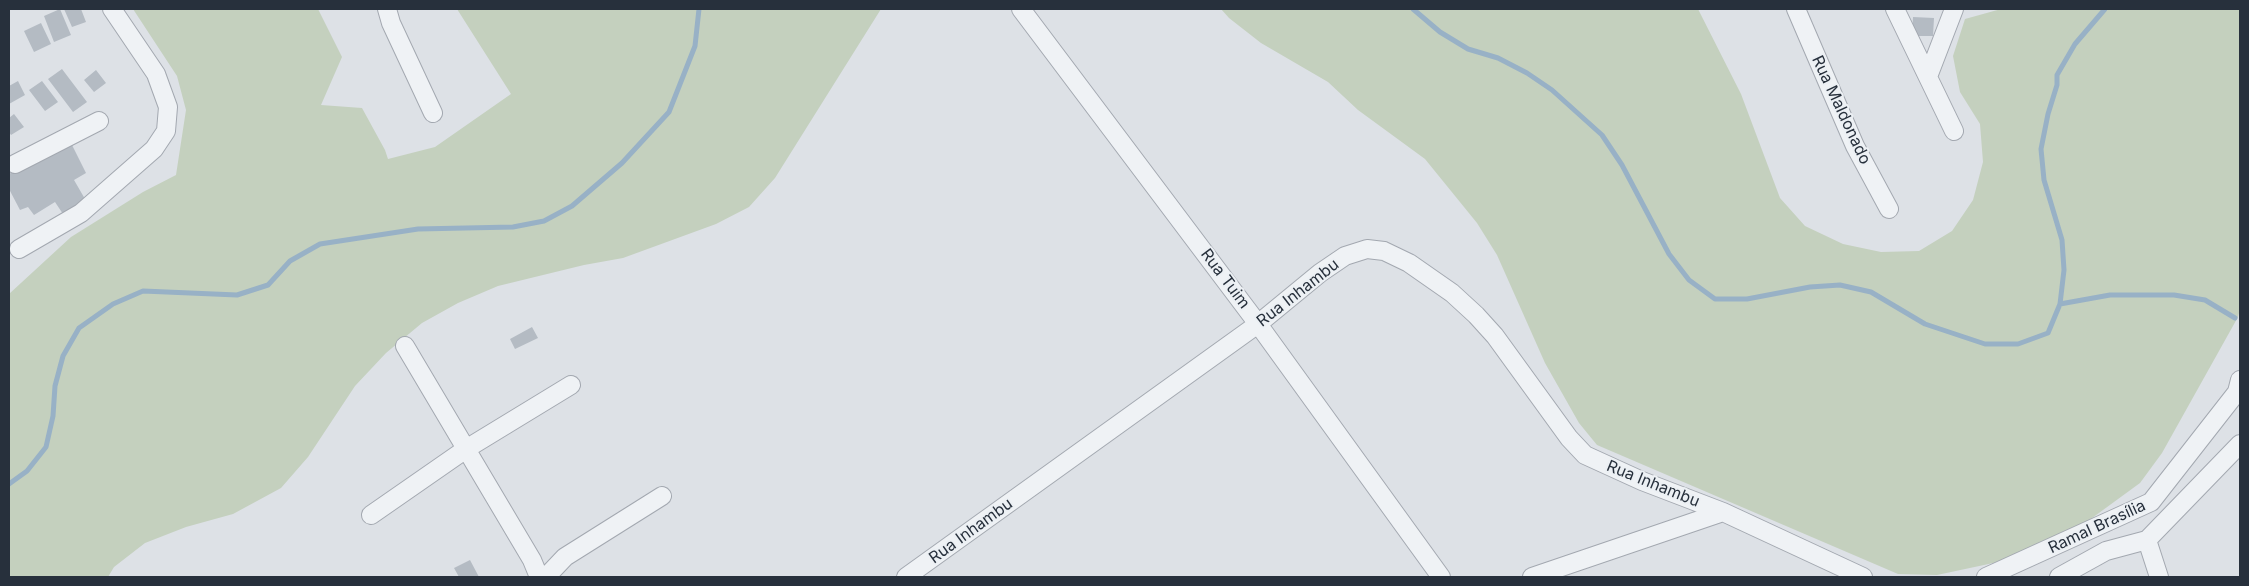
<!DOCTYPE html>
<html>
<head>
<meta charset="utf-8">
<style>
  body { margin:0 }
  #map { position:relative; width:2249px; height:586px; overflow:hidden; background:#dde1e6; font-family:Inter,sans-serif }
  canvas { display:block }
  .frame { position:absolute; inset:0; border:10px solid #27303c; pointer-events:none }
</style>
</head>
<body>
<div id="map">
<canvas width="2249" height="586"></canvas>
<div class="frame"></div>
</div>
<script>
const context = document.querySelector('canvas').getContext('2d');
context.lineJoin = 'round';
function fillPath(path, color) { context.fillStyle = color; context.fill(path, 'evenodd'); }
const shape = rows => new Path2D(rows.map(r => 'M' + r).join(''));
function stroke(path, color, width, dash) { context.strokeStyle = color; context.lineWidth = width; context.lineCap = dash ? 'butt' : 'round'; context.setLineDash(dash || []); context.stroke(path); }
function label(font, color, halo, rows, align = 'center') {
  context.font = font + ' Inter,sans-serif'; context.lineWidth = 4; context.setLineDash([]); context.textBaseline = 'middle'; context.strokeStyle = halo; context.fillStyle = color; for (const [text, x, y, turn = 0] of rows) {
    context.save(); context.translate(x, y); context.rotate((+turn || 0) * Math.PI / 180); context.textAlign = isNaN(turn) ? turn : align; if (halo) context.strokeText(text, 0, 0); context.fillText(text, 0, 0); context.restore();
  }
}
const green = shape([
  [133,9,318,9,342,57,321,105,362,108,385,150,388,159,435,147,511,94,457,9,881,9,775,178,749,207,716,224,623,258,584,265,498,286,458,303,422,323,386,353,355,386,308,457,281,488,233,514,186,527,145,543,114,567,108,577,9,577,9,294,71,237,143,192,176,175,186,110,177,76],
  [1221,9,1698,9,1741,94,1780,198,1805,226,1843,244,1881,252,1919,251,1952,231,1973,200,1983,162,1980,124,1960,92,1953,56,1965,19,2001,9,2240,9,2240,309,2238,317,2162,453,2140,483,2077,529,1998,562,1937,575,1898,574,1597,445,1579,423,1545,363,1497,255,1477,223,1425,159,1358,110,1328,82,1261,43,1229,18]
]);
const stream = shape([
  [1413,9,1440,32,1468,49,1498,58,1527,73,1552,90,1602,135,1622,165,1669,254,1689,280,1715,299,1747,299,1810,287,1840,285,1871,292,1925,324,1985,344,2018,344,2048,333,2060,304,2064,270,2062,240,2044,180,2041,149,2048,114,2057,85,2057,75,2075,44,2105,9],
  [2060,304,2110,295,2174,295,2205,300,2235,318],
  [9,484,27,471,46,447,53,416,55,386,63,356,79,328,113,304,143,291,237,295,268,285,290,261,320,244,418,229,513,227,544,221,572,206,622,163,669,112,695,46,699,9]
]);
const building = shape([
  [60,9,71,35,54,42,44,16],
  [64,9,81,9,86,22,72,27],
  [1913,17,1934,18,1933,36,1912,36],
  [41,23,51,44,34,52,24,31],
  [62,69,87,102,73,112,48,79],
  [96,70,106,83,94,92,84,80],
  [18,81,25,95,9,104,9,86],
  [42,81,58,102,45,111,29,90],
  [14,114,24,127,11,135,9,132,9,118],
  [70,141,86,173,74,180,85,199,63,214,55,202,34,215,28,207,20,210,9,189,9,174],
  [532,327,538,338,515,349,510,339],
  [470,560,479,577,459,577,454,568]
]);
const minor = shape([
  [387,9,391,23,433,113],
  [1021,9,1258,324,1441,577],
  [1796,9,1855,146,1889,209],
  [1895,9,1954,131],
  [1929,74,1954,9],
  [15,164,99,121],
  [19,249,81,213,154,149,166,131,168,107,156,74,112,9],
  [405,346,532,560,539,577],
  [371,515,466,449,571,385],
  [2147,540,2159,577],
  [546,577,565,557,662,496],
  [906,577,1258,324,1320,273,1345,256,1367,249,1384,251,1409,263,1452,293,1476,315,1495,336,1569,438,1585,455,1642,481,1723,512,1863,577],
  [1532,577,1723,512],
  [1986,577,2151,502,2237,392,2240,380],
  [2059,577,2106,551,2147,540,2240,444]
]);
const streetNames = [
  ["Rua Maldonado",1841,110,65],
  ["Rua Tuim",1225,279,53],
  ["Rua Inhambu",1298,293,-38],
  ["Rua Inhambu",1653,484,22],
  ["Ramal Brasília",2097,527,-25],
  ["Rua Inhambu",971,531,-36]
];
fillPath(green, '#c4d0be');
stroke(stream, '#98b1c6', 5);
fillPath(building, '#b4bbc3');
stroke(minor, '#a3a8b0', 20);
stroke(minor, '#eff2f5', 18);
label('16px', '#27303c', '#ecf0f4', streetNames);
</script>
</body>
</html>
